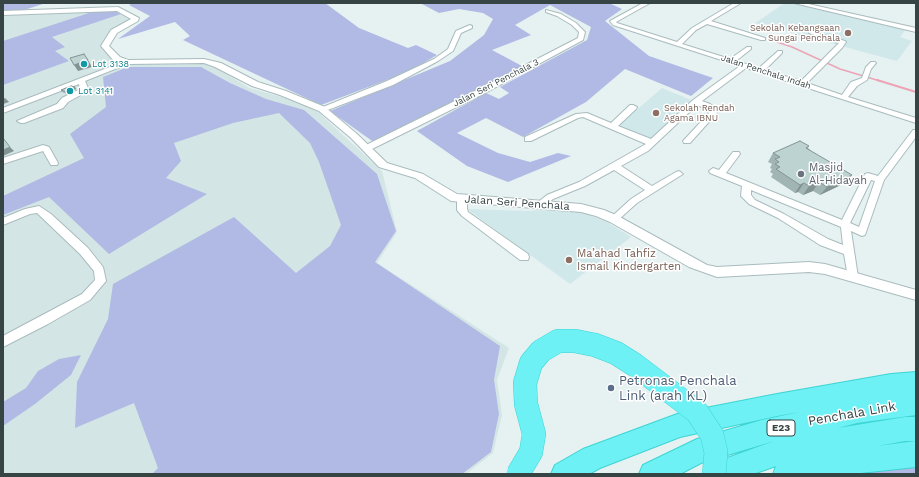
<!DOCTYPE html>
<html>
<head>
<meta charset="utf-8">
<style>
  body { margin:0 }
  #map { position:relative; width:919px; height:477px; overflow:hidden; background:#e6f1f2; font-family:"Work Sans",sans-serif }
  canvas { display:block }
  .frame { position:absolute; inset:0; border:4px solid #364444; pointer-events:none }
</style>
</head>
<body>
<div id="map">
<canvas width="919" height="477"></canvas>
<div class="frame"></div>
</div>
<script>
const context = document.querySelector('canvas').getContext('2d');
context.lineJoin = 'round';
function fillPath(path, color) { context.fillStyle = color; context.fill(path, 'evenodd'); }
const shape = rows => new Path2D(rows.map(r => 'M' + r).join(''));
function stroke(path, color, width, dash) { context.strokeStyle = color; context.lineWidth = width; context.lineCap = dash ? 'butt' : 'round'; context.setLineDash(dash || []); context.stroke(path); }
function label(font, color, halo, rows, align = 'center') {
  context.font = font + ' "Work Sans",sans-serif'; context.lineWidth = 3; context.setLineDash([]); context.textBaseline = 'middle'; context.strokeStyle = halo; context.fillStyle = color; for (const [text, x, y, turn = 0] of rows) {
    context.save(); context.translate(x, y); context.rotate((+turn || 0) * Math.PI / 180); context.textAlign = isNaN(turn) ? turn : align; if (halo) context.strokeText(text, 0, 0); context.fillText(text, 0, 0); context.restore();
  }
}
const residential = shape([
  [116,10,133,19,114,30,103,47,117,64,211,64,249,88,293,100,318,112,382,171,397,232,377,263,509,348,497,380,502,415,493,453,466,474,3,474,3,14]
]);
const education = shape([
  [785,3,791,3,906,29,900,37,912,41,897,61,755,23],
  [662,88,691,100,652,141,618,126],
  [467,209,528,211,557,209,579,211,607,222,631,237,570,284]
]);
const green = shape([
  [3,3,46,3,21,11,3,11],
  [133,3,325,3,359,28,408,48,416,45,437,55,408,72,321,105,183,40,190,36,175,22,118,39,150,16,129,5],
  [420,3,609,3,622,9,605,21,649,56,713,78,691,96,625,69,586,102,523,137,486,118,457,133,498,153,530,162,558,153,571,156,508,182,467,166,417,131,486,93,499,99,509,93,500,87,587,40,591,27,550,5,515,25,531,35,492,50,522,66,375,143,330,111,450,61,484,35,493,19,483,13,459,9,439,13],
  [112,10,121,14,52,37,65,47,55,51,69,61,3,85,3,41,92,12],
  [128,67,201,67,230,83,266,99,304,110,377,174,396,231,375,262,500,346,494,380,499,414,491,452,462,474,152,474,158,468,134,403,75,428,77,382,108,319,113,284,234,217,296,273,330,246,341,225,319,162,310,143,279,113,233,123,174,143,181,161,166,178,207,194,109,254,49,197,3,215,3,196,84,158,70,134,106,107,103,77],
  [81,355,71,375,35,404,3,426,3,402,26,388,38,371,59,359],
  [916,464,916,474,844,474]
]);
const streamFar1 = shape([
  [777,42,792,47,840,69,880,81]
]);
const stream = shape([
  [877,80,916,92]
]);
const minor = shape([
  [643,3,650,3,616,22,617,23,677,42,692,28,734,3,741,3,711,21,765,38,765,40,761,40,707,24,696,30,682,44,730,59,747,47,751,47,751,49,736,61,759,68,778,51,782,51,782,53,765,70,801,81,839,43,809,33,809,31,845,41,846,42,842,48,807,83,842,95,851,82,862,78,866,67,871,62,875,62,876,63,871,69,867,80,857,86,848,97,916,118,916,123,746,68,702,101,710,104,715,108,717,113,690,143,684,143,683,141,709,113,704,108,697,105,648,151,621,166,652,186,676,172,679,171,683,174,637,203,617,221,614,222,609,219,631,199,645,190,614,170,585,186,553,199,543,207,537,207,535,205,537,203,547,195,579,182,646,144,583,117,578,118,531,141,525,141,525,137,576,114,587,113,611,123,630,105,633,105,637,107,636,109,618,126,651,139,693,100,740,66,613,25,610,21,643,3],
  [794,3,804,3,916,28,916,32,794,3],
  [546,10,561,14,576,23,585,32,583,40,483,94,370,150,364,150,363,148,364,146,477,90,578,38,579,32,572,25,557,16,546,12,546,10],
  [470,25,472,26,472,28,461,33,453,51,438,61,393,85,325,111,322,111,318,109,387,81,434,59,448,49,456,31,470,25],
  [128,60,131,62,130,63,85,81,88,88,86,92,68,102,63,108,24,123,21,123,17,121,57,104,62,98,80,89,79,84,3,113,3,108,128,60],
  [913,130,916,130,916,137,884,180,865,235,862,236,851,231,858,277,857,280,853,281,849,280,848,277,844,254,820,245,778,218,749,204,741,196,742,186,710,173,709,171,713,168,719,170,733,152,739,152,740,154,726,173,842,220,865,174,868,173,878,176,913,130],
  [871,180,875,181,859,227,850,223,871,180],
  [751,190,841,227,843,245,828,239,784,214,755,200,751,195,751,190],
  [43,145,49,147,58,163,57,165,51,165,43,151,3,164,3,158,43,145],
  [462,196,467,199,467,209,468,212,528,254,529,257,528,260,520,260,462,216,457,210,457,199,462,196],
  [39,206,51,214,88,248,103,267,106,281,90,300,48,324,3,347,3,336,82,294,95,280,94,271,80,254,37,213,30,214,3,225,3,218,25,209,39,206]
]);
const tertiary = shape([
  [118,7,139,18,138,21,117,33,109,46,120,57,128,60,204,59,221,63,258,82,286,91,325,107,357,134,387,163,423,174,457,194,581,204,604,210,618,216,707,265,717,267,809,262,825,264,916,290,916,300,825,274,809,272,717,277,689,267,610,222,596,216,581,212,451,201,415,178,379,167,351,138,319,111,280,95,252,86,215,67,204,63,128,64,114,61,101,46,111,30,131,19,117,11,3,15,3,11,118,7]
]);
const motorway = shape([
  [916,372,916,415,857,423,838,428,905,417,916,417,916,441,905,441,877,446,916,441,916,467,851,474,773,474,776,466,753,474,704,474,708,465,774,441,701,463,680,474,639,474,643,465,697,439,762,420,800,412,777,416,680,437,600,468,589,474,551,474,555,465,583,449,680,413,777,394,891,374,916,372]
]);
const motorwayBridge = shape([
  [518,474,531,452,534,434,526,404,525,383,531,363,541,351,558,341,575,341,595,345,616,353,635,365,697,412,712,435,716,452,714,474]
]);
const wall = shape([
  [75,87,76,89,67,94,62,92,61,90],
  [809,146,808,148,845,183,820,195,813,191,803,195,798,192,795,193,771,177,773,174,770,172,772,169,770,168,772,164,768,162,773,153]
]);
const shadedWall = shape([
  [88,60,92,67,78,71,74,65],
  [75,87,76,89,67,94,66,92],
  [5,98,9,102,3,104,3,99],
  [10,147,14,151,3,156,3,150],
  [852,175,845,183,820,195,827,187],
  [819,182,813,191,803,195,809,186],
  [804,183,798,192,795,193,800,185]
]);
const building = shape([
  [84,54,88,60,74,65,70,58,84,54],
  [71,86,75,87,66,92,61,90,71,86],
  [3,138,10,147,3,150,3,138],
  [800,141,809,146,806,148,852,175,827,187,819,182,809,186,804,183,800,185,776,169,780,167,775,164,779,162,775,159,780,157,773,153,800,141]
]);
const markers = [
  [848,33,4,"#8d6e63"],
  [84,64,4,"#0f9aa8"],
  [70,91,4,"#0f9aa8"],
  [656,113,4,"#8d6e63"],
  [801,174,4,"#6b7280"],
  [569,260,4,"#8d6e63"],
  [611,388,4,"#5c6f8a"]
];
const farEducationnames = [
  ["Sekolah Kebangsaan",840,28],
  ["Sungai Penchala",840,38],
  ["Sekolah Rendah",664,108,"left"],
  ["Agama IBNU",664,118,"left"]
];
const farCulturenames = [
  ["Lot 3138",92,64],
  ["Lot 3141",78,91]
];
const farStreetnames = [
  ["Jalan Penchala Indah",766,72,18],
  ["Jalan Seri Penchala 3",496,83,-27]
];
const shields = [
  [781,428,28]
];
const shieldNames = [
  ["E23",781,428]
];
const worshipNames = [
  ["Masjid",809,168],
  ["Al-Hidayah",809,181]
];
const streetNames = [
  ["Jalan Seri Penchala",517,203,4]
];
const educationNames = [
  ["Ma’ahad Tahfiz",577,254],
  ["Ismail Kindergarten",577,267]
];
const nearServicenames = [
  ["Petronas Penchala",619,381],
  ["Link (arah KL)",619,396]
];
const nearStreetnames = [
  ["Penchala Link",852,414,-10]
];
fillPath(residential, '#d4e5e6');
fillPath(education, '#d0e8ea');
fillPath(green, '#b1bae4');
stroke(streamFar1, '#eca5b5', 1.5);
stroke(stream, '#eca5b5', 2);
stroke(minor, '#a9bcbd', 2);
stroke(tertiary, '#a9bcbd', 2);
stroke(motorway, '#3ed4d3', 2);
fillPath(minor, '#fff');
fillPath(tertiary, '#fff');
fillPath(motorway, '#6df1f5');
stroke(motorwayBridge, '#3ed4d3', 24, []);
stroke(motorwayBridge, '#6df1f5', 23);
fillPath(wall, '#a2b5b5');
fillPath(shadedWall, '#849493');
fillPath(building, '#bcd3d2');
stroke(building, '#849493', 1);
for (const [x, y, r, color] of markers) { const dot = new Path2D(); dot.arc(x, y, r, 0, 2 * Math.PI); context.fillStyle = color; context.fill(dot); stroke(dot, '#fff', 1.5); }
label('9px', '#785e54', '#fff', farEducationnames, 'right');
label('9px', '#0d838f', '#fff', farCulturenames, 'left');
label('9px', '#364444', '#fff', farStreetnames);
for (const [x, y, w] of shields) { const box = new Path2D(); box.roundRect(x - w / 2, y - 8, w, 16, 3); context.fillStyle = '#fff'; context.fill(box); stroke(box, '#364444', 1); }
label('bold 10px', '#364444', null, shieldNames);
label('11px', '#5b616d', '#fff', worshipNames, 'left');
label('11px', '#364444', '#fff', streetNames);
label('11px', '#785e54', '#fff', educationNames, 'left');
label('13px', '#4e5e75', '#fff', nearServicenames, 'left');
label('13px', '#364444', '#fff', nearStreetnames);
</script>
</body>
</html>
